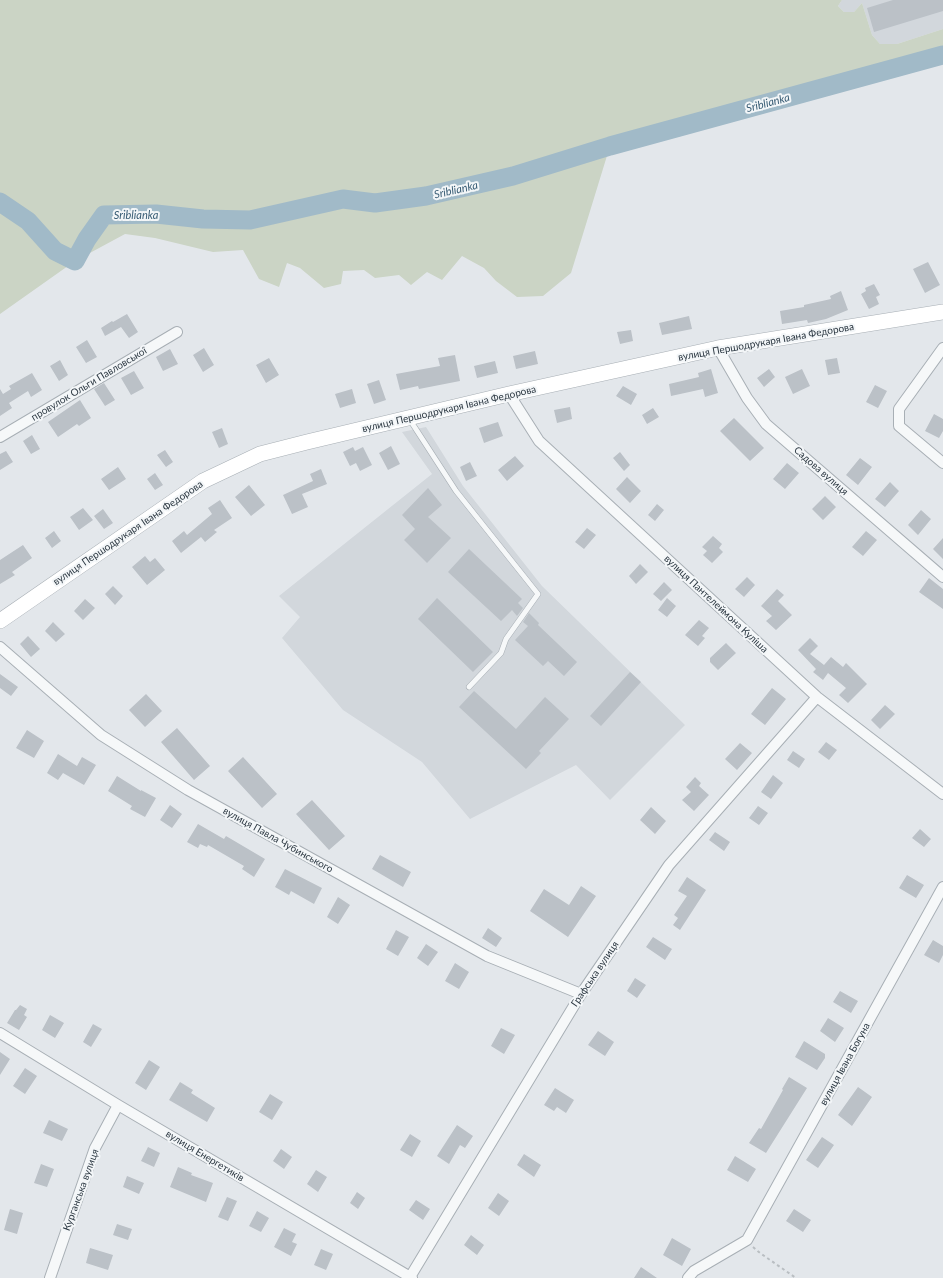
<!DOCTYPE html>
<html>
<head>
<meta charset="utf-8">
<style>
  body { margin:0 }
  canvas { display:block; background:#e3e7eb }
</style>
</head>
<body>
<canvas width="943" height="1278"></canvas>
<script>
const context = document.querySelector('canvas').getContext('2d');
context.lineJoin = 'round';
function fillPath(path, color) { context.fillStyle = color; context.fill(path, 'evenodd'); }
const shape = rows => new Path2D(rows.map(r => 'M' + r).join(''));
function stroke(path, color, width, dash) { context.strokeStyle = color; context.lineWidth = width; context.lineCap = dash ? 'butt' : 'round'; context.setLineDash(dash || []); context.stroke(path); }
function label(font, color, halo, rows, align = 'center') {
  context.font = font + ' Lato,sans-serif'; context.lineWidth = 4; context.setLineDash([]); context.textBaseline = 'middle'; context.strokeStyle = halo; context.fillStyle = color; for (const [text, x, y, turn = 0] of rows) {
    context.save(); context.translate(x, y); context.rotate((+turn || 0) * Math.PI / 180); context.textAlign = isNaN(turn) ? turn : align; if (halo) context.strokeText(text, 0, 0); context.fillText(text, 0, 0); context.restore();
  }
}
const built = shape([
  [842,0,943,0,943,29,897,44,880,44,872,35,862,3,854,12,844,12,838,6],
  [426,427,463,486,542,586,685,725,610,800,576,765,470,819,422,762,343,710,282,638,300,617,279,596,432,474,402,432]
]);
const green = shape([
  [0,0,842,0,838,6,844,12,854,12,862,3,872,35,880,44,897,44,943,29,943,49,849,77,799,95,610,146,571,273,543,296,517,297,496,281,484,268,462,256,442,280,427,272,411,285,399,275,375,278,364,270,343,271,341,284,324,288,300,268,287,263,279,287,259,279,243,250,213,252,155,238,125,234,75,261,0,314]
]);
const river = shape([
  [0,202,28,221,55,251,75,261,87,239,104,215,156,214,203,219,250,220,343,199,375,203,426,196,513,176,610,146,943,55]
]);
const building = shape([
  [893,0,943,0,943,11,874,32,867,8],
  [928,262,940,285,925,293,913,269],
  [874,284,880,295,876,297,879,304,869,309,861,294,866,291,865,288],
  [841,291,848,310,826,319,808,323,807,320,782,324,780,311,804,307,804,305,831,299,830,296],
  [127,314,138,332,129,338,121,327,105,336,101,328,112,321,113,322],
  [689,316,692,329,662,335,659,323],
  [631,330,633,341,620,344,617,332],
  [87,340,97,357,86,363,76,347],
  [204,348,214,365,203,372,193,355],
  [170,349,178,364,163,371,156,357],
  [535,351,538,364,516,369,513,356],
  [455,355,460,381,419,389,418,386,400,390,396,374,440,366,438,358],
  [269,358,279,375,266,383,256,365],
  [837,358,840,373,828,375,825,360],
  [60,360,68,375,59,381,50,366],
  [495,361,498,373,477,378,474,366],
  [711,369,718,393,705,397,703,389,671,396,669,384,699,377,698,373],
  [769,369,775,377,764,387,757,378],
  [802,369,810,386,793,394,785,377],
  [134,371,144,388,131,395,121,378],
  [32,373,42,390,31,397,28,391,9,403,12,408,0,416,0,389,3,394,11,389,9,386],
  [379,380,386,400,374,404,367,384],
  [104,383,115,400,105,406,94,389],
  [875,385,887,391,878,408,866,402],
  [623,386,637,394,631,405,616,396],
  [352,389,356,403,340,408,335,394],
  [80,400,91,418,79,426,77,424,58,437,48,422],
  [570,407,572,419,557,423,554,410],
  [653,408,659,417,647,424,642,415],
  [934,414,943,419,943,431,939,438,925,431],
  [734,418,764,448,750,461,720,431],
  [498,422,503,436,484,443,479,428],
  [222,428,228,444,219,448,212,432],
  [32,435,40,449,31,454,23,441],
  [391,446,400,464,388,470,379,453],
  [353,447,355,451,363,447,372,465,360,471,356,463,350,466,343,452],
  [165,450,173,462,166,467,157,455],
  [6,451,13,462,0,470,0,454],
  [620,452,630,465,624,471,613,458],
  [515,456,524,466,507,481,498,470],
  [860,458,872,467,858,485,846,475],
  [470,462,477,476,466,481,460,467],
  [787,463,799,473,785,489,773,479],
  [118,467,126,479,109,490,101,479],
  [321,469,327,484,302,494,308,507,292,514,283,495,313,481,310,474],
  [155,473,163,485,155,490,147,479],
  [627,477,641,491,630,503,616,489],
  [890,482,899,491,885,507,875,499],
  [249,485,265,505,251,516,235,497],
  [428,488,442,505,428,517,451,538,427,563,404,540,415,529,402,515],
  [825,496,836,507,823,520,812,509],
  [220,500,232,518,214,530,217,532,205,542,201,537,181,553,172,541,184,531,187,535,212,514,208,508],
  [657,504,664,510,655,521,648,515],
  [83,508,93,520,79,530,70,517],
  [103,509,113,523,104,529,94,516],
  [921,510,931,519,918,535,908,525],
  [587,528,596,535,584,549,575,542],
  [54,531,61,541,52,548,45,538],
  [866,531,877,540,863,556,852,547],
  [713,536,722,544,719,548,723,552,712,563,703,555,707,551,702,547],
  [943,538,943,559,933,549],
  [23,545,32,558,12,572,15,575,0,584,0,560],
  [469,549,522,599,518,603,523,608,517,616,512,610,501,621,448,572],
  [145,556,150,562,155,558,165,570,147,585,132,567],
  [640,564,648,572,636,584,629,576],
  [747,577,755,585,744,597,735,589],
  [929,578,943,589,943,609,919,592],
  [664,582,672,590,661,601,653,594],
  [113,586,123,596,115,605,105,594],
  [777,589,784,595,778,601,792,615,776,630,766,621,772,616,761,606],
  [437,598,493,652,473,672,418,619],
  [667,598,676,606,667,617,658,610],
  [85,599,95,608,83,620,74,611],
  [529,613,539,623,538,625,577,662,564,676,548,661,543,666,515,640,528,626,523,622],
  [699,620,709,628,702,636,705,638,698,646,685,635],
  [53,622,65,634,56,642,45,631],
  [28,636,40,649,31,657,20,644],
  [810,638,818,646,810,654,824,665,831,657,843,667,846,663,867,684,848,703,839,695,846,688,828,673,823,680,813,672,816,669,798,650],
  [726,643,736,653,718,670,710,662,710,658],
  [630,672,641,682,601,726,590,716],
  [0,674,18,687,11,696,0,688],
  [772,688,786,699,765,725,751,714],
  [474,691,516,729,545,697,569,719,539,751,541,753,526,769,459,707],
  [146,694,162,711,145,727,129,710],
  [885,705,895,714,880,729,871,720],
  [177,728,210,766,194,780,161,742],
  [27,730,44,741,34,758,16,748],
  [826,742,837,750,829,760,818,752],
  [740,743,752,753,737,770,725,759],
  [793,751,805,759,799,768,787,760],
  [58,754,77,766,82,757,96,765,84,785,63,773,58,780,47,773],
  [243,757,277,794,262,808,228,771],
  [773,775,783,783,771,799,761,792],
  [117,776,141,791,141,790,156,798,145,817,130,809,132,806,108,791],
  [695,777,701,783,699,786,709,795,694,811,682,800,691,792,686,787],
  [312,800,345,836,329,850,296,814],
  [170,805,182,814,172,828,160,820],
  [758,806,768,813,759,825,749,818],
  [651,807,666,821,655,834,640,820],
  [198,824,224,839,226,836,265,859,254,877,242,869,244,866,208,845,207,847,200,844,198,848,187,842],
  [920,829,931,839,924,847,912,838],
  [715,832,730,842,724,851,709,840],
  [380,855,411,872,403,887,372,869],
  [285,869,322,888,314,904,291,891,289,895,275,887],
  [907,875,924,885,916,898,899,888],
  [687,877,706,890,680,930,673,925,678,918,674,915,687,896,678,891],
  [581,886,596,896,568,937,530,911,544,889,569,905],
  [338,897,350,905,338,924,327,917],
  [488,928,502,938,496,947,482,938],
  [396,930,409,937,398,956,386,949],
  [653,937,672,949,665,960,646,947],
  [933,940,943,946,943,955,939,963,924,955],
  [426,944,438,952,428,966,417,958],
  [455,963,469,972,459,989,445,981],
  [635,978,646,985,637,998,627,991],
  [840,991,858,1001,851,1013,833,1002],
  [20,1005,27,1009,24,1015,27,1017,19,1030,7,1023,15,1010,16,1010],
  [50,1015,64,1023,55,1038,42,1030],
  [828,1018,844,1028,835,1042,820,1031],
  [93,1024,102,1029,91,1047,83,1042],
  [501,1028,515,1035,504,1054,491,1046],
  [598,1031,614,1042,605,1056,588,1045],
  [804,1041,825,1054,825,1058,817,1070,795,1057],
  [0,1052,10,1059,0,1075],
  [149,1060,160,1067,146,1090,135,1083],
  [25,1068,37,1076,25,1094,13,1086],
  [789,1077,807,1088,766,1153,749,1143,759,1128,761,1129,783,1090,782,1089],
  [180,1082,193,1090,191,1093,215,1108,207,1122,169,1100],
  [858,1087,872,1097,852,1126,838,1115],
  [555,1088,574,1100,566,1113,557,1107,554,1111,544,1105],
  [270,1094,283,1102,272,1120,259,1112],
  [49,1120,68,1129,62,1141,43,1133],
  [457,1125,473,1136,465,1148,460,1145,449,1164,437,1156],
  [410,1134,421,1141,412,1157,400,1150],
  [822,1137,834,1145,818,1168,806,1160],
  [148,1147,160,1153,154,1167,141,1161],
  [281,1149,292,1157,284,1169,273,1161],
  [524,1154,541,1165,534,1177,517,1165],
  [735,1156,756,1169,748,1182,727,1170],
  [41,1164,54,1169,47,1187,34,1183],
  [178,1167,192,1173,191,1175,213,1183,206,1202,170,1187],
  [316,1170,327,1177,318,1192,307,1184],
  [127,1176,144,1183,139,1194,123,1187],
  [357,1192,365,1198,358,1209,350,1203],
  [498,1193,509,1201,499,1216,488,1208],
  [227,1197,237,1201,228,1221,218,1217],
  [416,1200,430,1209,423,1220,409,1210],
  [10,1209,23,1213,17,1234,4,1230],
  [794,1209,811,1220,803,1232,786,1221],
  [257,1211,269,1218,261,1232,249,1226],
  [117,1224,132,1229,128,1240,113,1235],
  [284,1228,296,1234,292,1242,297,1244,291,1256,274,1247],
  [471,1235,484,1245,477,1255,464,1245],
  [672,1238,691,1249,682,1266,663,1255],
  [90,1248,113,1255,108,1270,86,1263],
  [321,1249,333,1254,326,1270,314,1265],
  [641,1267,657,1278,634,1278]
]);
const path = shape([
  [753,1247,760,1253,796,1278]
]);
const lane = shape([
  [410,420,456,491,538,594,506,639,501,653,469,687]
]);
const street = shape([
  [718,348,747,398,766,424,943,577],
  [943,348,899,409,899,426,943,463],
  [509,394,539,441,817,697,943,794],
  [0,437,177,332],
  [0,647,101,735,188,790,487,956,581,994],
  [0,1033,118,1105,412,1278],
  [410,1277,581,994,669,865,817,697],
  [50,1278,95,1148,118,1105],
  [688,1278,694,1271,747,1240,943,887]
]);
const secondary = shape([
  [0,621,203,481,260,454,307,442,509,394,718,348,943,312]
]);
const streetNames = [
  ["вулиця Першодрукаря Івана Федорова",766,342,-10],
  ["провулок Ольги Павловської",89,384,-31],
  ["вулиця Першодрукаря Івана Федорова",449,409,-13],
  ["Садова вулиця",821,471,41],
  ["вулиця Першодрукаря Івана Федорова",128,533,-34],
  ["вулиця Пантелеймона Куліша",716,604,43],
  ["вулиця Павла Чубинського",278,840,29],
  ["Графська вулиця",595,974,-56],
  ["вулиця Івана Богуна",845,1064,-61],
  ["вулиця Енергетиків",205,1156,31],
  ["Курганська вулиця",81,1190,-70]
];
const waterNames = [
  ["Sriblianka",768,103,-15],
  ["Sriblianka",456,190,-13],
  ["Sriblianka",136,215]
];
fillPath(built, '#d2d7dc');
fillPath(green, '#cbd4c5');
stroke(river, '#a1bac8', 19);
fillPath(building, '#bbc1c7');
stroke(lane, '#a8afb5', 6);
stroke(street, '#a8afb5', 12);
stroke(secondary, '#a8afb5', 16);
stroke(path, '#b9bec2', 2, [3, 3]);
stroke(lane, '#f6f8f9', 5);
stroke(street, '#f6f8f9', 10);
stroke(secondary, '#fff', 15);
label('10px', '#2c3842', '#f3f6f8', streetNames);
label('italic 11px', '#385c74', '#f3f6f8', waterNames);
</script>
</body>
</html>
